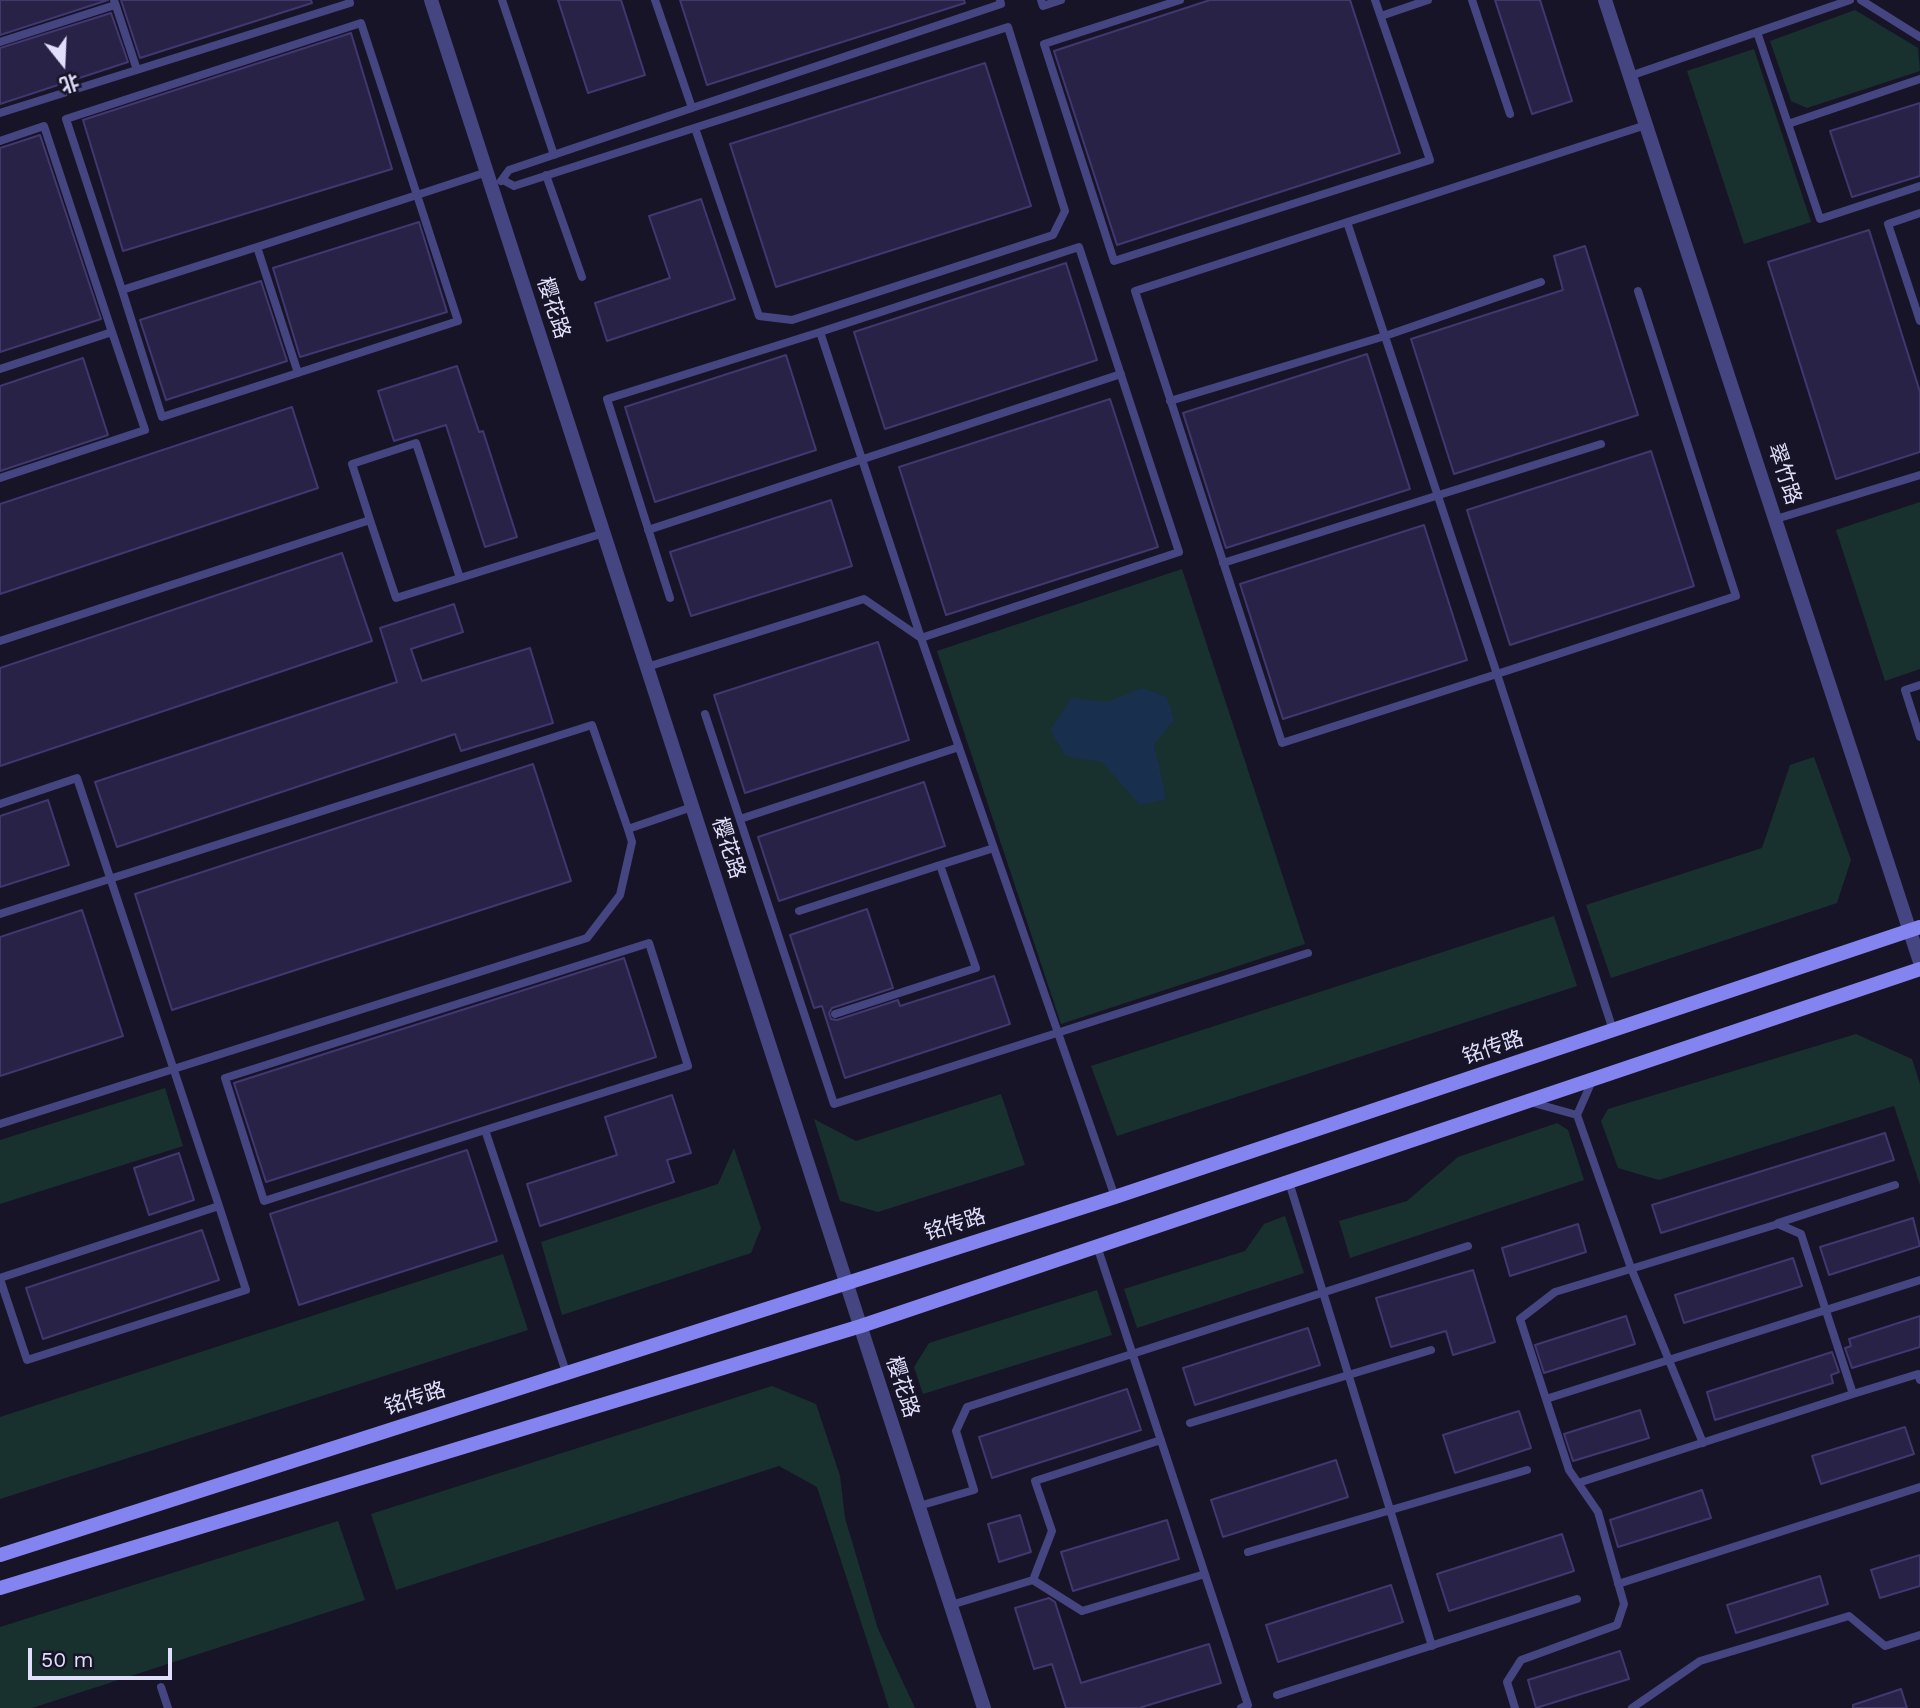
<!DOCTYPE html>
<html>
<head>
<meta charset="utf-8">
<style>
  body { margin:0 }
  #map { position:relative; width:1920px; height:1708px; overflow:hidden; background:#171428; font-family:"Work Sans","Noto Sans SC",sans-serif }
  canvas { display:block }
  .north { position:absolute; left:28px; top:28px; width:70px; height:70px; -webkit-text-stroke:5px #171428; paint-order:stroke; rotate:162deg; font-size:19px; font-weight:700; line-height:28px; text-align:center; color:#e1dffb }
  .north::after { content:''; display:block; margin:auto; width:24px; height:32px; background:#e1dffb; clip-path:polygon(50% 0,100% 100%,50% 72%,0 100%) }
  .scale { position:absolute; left:28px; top:1648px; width:144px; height:32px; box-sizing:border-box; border:4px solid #e1dffb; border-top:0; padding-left:9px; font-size:21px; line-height:24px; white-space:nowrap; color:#e1dffb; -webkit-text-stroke:5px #171428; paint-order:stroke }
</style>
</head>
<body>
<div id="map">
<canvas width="1920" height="1708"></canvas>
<div class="north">北</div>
<div class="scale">50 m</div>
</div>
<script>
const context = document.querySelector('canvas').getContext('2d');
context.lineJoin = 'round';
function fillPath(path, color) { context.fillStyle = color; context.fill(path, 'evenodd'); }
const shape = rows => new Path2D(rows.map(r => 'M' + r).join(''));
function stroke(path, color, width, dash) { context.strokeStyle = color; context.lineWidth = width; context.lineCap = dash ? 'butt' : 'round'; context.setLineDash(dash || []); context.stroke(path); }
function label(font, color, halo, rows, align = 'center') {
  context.font = font + ' "Work Sans","Noto Sans SC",sans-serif'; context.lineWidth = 7; context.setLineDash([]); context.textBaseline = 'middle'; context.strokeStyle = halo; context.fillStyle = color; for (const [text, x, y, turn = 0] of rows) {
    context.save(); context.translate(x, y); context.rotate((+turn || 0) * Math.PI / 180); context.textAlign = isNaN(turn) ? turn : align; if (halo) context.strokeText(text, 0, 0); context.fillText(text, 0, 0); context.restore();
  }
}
const green = shape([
  [1855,10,1918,48,1920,71,1807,108,1791,101,1770,41],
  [1754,49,1811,222,1744,244,1687,71],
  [1920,502,1920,669,1885,681,1836,530],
  [1182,569,1305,944,1061,1024,937,651],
  [1814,757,1851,860,1837,903,1611,978,1586,905,1762,848,1790,765],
  [1554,916,1577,986,1117,1136,1091,1066],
  [1856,1034,1912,1059,1920,1084,1920,1185,1894,1106,1659,1180,1618,1168,1601,1121,1608,1109],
  [165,1088,183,1146,0,1204,0,1140],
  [1001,1094,1025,1165,878,1212,840,1201,814,1119,856,1141],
  [1557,1123,1568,1130,1584,1180,1350,1258,1339,1221,1407,1201,1458,1157],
  [734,1148,761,1228,751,1253,562,1315,541,1242,718,1184],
  [1285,1216,1304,1273,1137,1328,1124,1289,1245,1251,1264,1224],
  [503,1254,528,1330,0,1499,0,1417],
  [1097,1290,1112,1335,923,1394,914,1367,929,1343],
  [772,1386,816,1404,840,1476,845,1518,878,1629,915,1708,889,1708,817,1487,779,1466,396,1590,371,1514],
  [338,1521,365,1600,32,1708,0,1708,0,1627]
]);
const water = shape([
  [1142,688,1167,697,1174,720,1154,744,1166,799,1140,805,1102,762,1066,756,1050,730,1072,698,1107,702]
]);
const building = shape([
  [0,0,108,0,0,35,0,0],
  [121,0,311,0,312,3,140,58,121,0],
  [558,0,621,0,645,75,588,93,558,0],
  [680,0,964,0,965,3,707,85,680,0],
  [1210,0,1350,0,1400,153,1117,245,1054,51,1210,0],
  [1495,0,1540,0,1572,101,1532,114,1495,0],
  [111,13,128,62,0,104,0,48,111,13],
  [351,33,392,169,123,251,83,120,351,33],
  [985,63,1031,206,776,287,730,144,985,63],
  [1920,103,1920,176,1852,197,1830,131,1920,103],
  [40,135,101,319,0,352,0,148,40,135],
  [701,199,735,299,607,341,595,303,670,278,649,216,701,199],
  [419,222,447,312,300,357,273,268,419,222],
  [1869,230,1920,392,1920,452,1836,479,1768,262,1869,230],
  [1585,246,1638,415,1454,474,1411,339,1563,290,1554,256,1585,246],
  [1066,263,1097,360,885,429,854,332,1066,263],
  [261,281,287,361,166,400,140,320,261,281],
  [1367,354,1410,489,1226,548,1183,413,1367,354],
  [786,355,816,450,655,502,625,407,786,355],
  [83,358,108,435,0,471,0,386,83,358],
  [457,366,479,432,483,431,517,537,485,547,446,425,394,441,378,391,457,366],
  [1110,399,1158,547,946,615,899,467,1110,399],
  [292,407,318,488,0,594,0,504,292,407],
  [1651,451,1694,586,1510,645,1467,510,1651,451],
  [831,500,852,566,691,616,670,552,831,500],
  [1424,525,1467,660,1283,719,1240,584,1424,525],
  [342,553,372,641,0,766,0,668,342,553],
  [454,604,463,632,411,649,422,681,530,648,553,723,461,751,455,734,117,847,95,782,397,682,380,628,454,604],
  [878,642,909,740,745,793,714,695,878,642],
  [533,764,571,881,172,1010,135,894,533,764],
  [924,782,945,846,779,901,758,837,924,782],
  [48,800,69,865,0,887,0,816,48,800],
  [867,909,893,988,832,1008,829,1013,831,1019,837,1020,898,1000,900,1006,994,976,1010,1024,845,1078,822,1006,814,1008,790,935,867,909],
  [82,910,123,1036,0,1076,0,937,82,910],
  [624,958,656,1057,266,1182,234,1083,624,958],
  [672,1095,691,1153,667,1160,674,1182,540,1226,527,1184,617,1155,605,1117,672,1095],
  [1885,1133,1894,1160,1661,1233,1652,1205,1885,1133],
  [467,1150,497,1241,299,1305,270,1214,467,1150],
  [179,1153,194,1200,149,1215,134,1168,179,1153],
  [1913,1218,1920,1246,1829,1275,1820,1247,1913,1218],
  [1578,1224,1586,1252,1510,1276,1502,1248,1578,1224],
  [202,1230,219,1280,43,1339,26,1288,202,1230],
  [1793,1258,1802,1286,1684,1323,1675,1295,1793,1258],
  [1473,1270,1495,1342,1453,1355,1446,1331,1391,1347,1376,1298,1473,1270],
  [1626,1316,1635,1344,1544,1373,1535,1345,1626,1316],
  [1920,1316,1920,1347,1852,1368,1845,1348,1851,1346,1849,1339,1920,1316],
  [1308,1328,1320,1365,1195,1405,1183,1368,1308,1328],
  [1832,1352,1839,1372,1831,1375,1833,1383,1715,1420,1707,1392,1832,1352],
  [1127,1389,1141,1430,992,1478,979,1437,1127,1389],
  [1640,1410,1649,1438,1573,1461,1564,1434,1640,1410],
  [1519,1411,1531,1448,1455,1473,1443,1435,1519,1411],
  [1905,1427,1914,1454,1821,1484,1812,1456,1905,1427],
  [1336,1460,1348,1497,1223,1537,1211,1500,1336,1460],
  [1702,1490,1711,1518,1618,1547,1610,1520,1702,1490],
  [1020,1515,1031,1552,999,1562,988,1524,1020,1515],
  [1167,1520,1179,1559,1073,1591,1061,1552,1167,1520],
  [1562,1534,1574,1571,1449,1611,1437,1574,1562,1534],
  [1920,1555,1920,1586,1880,1598,1871,1570,1920,1555],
  [1820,1576,1828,1604,1736,1633,1727,1605,1820,1576],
  [1391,1585,1403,1622,1278,1662,1266,1625,1391,1585],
  [1049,1598,1055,1602,1081,1683,1209,1644,1221,1683,1139,1708,1066,1708,1052,1664,1034,1669,1015,1608,1049,1598],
  [1620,1651,1629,1679,1536,1708,1528,1680,1620,1651],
  [1901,1689,1907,1708,1853,1708,1853,1705,1901,1689]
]);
const service = shape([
  [114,0,137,70],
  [502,0,554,155],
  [655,0,692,108,1001,4,1000,0],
  [1041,0,1043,6,1061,0],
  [1180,0,1044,44,1114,261,1430,160,1375,0],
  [1472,0,1510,114],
  [1861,0,1920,37],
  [1381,16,1428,0],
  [1757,32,1820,219,1920,186],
  [0,42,115,5],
  [1630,76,1850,0],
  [0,113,350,3,349,0],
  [1788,124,1920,79],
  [0,141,44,126,112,332],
  [546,175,582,277],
  [503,180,514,186,1008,27,1065,211,1053,235,792,320,759,316,695,128],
  [501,181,509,170,692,108],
  [1920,213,1888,224,1920,321],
  [1347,222,1497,674,1736,596,1638,291],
  [257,247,298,373],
  [122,290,66,119,361,23,417,195,458,321,162,417,122,290,257,247,417,195,487,172],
  [0,369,112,332,145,430,0,478],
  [1170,401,1385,336,1541,282],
  [1776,519,1920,475],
  [370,520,352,464,416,443,460,578],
  [648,530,1121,374],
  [1223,563,1601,444],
  [670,598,607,399,820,332],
  [0,641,370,520,396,598,604,533],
  [647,667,864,599,921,638,1179,552,1079,247,820,332,921,638,1115,1197],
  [1920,685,1905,690,1920,737],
  [705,714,834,1104,1308,953],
  [0,804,77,778,219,1206,0,1278],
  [740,819,959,747],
  [799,911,940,865],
  [0,914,592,725,628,829],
  [835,1014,976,968,940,865,994,848],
  [1613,1030,1497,674,1282,743,1135,291,1646,125],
  [1530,1102,1577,1115,1592,1081],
  [1577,1115,1631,1268,1703,1443],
  [0,1124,587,938,620,895,632,842,628,829,692,807],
  [485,1130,688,1066,649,943,225,1078,264,1201,485,1130,566,1372],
  [1289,1182,1432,1646],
  [1778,1223,1895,1185],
  [1097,1246,1248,1705,1241,1708],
  [0,1279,27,1360,246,1290,219,1206],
  [1546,1399,1920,1280],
  [1190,1423,1431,1350],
  [1578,1483,1853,1394],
  [919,1506,974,1490,956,1431,967,1407,1468,1246],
  [1248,1552,1527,1470],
  [1033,1580,1082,1611,1205,1574],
  [1618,1584,1920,1487],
  [951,1605,1033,1580,1052,1531,1035,1481,1161,1440],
  [161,1687,168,1708],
  [1277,1695,1577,1599],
  [1515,1708,1507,1682,1521,1660,1617,1625,1624,1604,1598,1512,1569,1470,1520,1319,1555,1292,1778,1224,1801,1234,1853,1394,1918,1374,1920,1380],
  [1632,1708,1700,1661,1849,1616,1885,1646,1920,1635]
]);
const tertiary = shape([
  [431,0,984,1708],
  [1605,0,1920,962]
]);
const secondary = shape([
  [0,1555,1115,1197,1920,927],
  [0,1588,861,1326,1920,969]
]);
const streetNames = [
  ["樱花路",553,308,72],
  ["翠竹路",1784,474,72],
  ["樱花路",728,848,72],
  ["铭传路",1493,1048,-19],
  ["铭传路",955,1225,-17],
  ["樱花路",902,1387,72],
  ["铭传路",415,1399,-18]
];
fillPath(green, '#18312f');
fillPath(water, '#182f4d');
fillPath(building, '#282247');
stroke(building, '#413870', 2);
stroke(service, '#454581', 8);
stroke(tertiary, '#454581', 14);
stroke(secondary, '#8384ef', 14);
label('21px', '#e1dffb', '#171428', streetNames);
</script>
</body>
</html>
